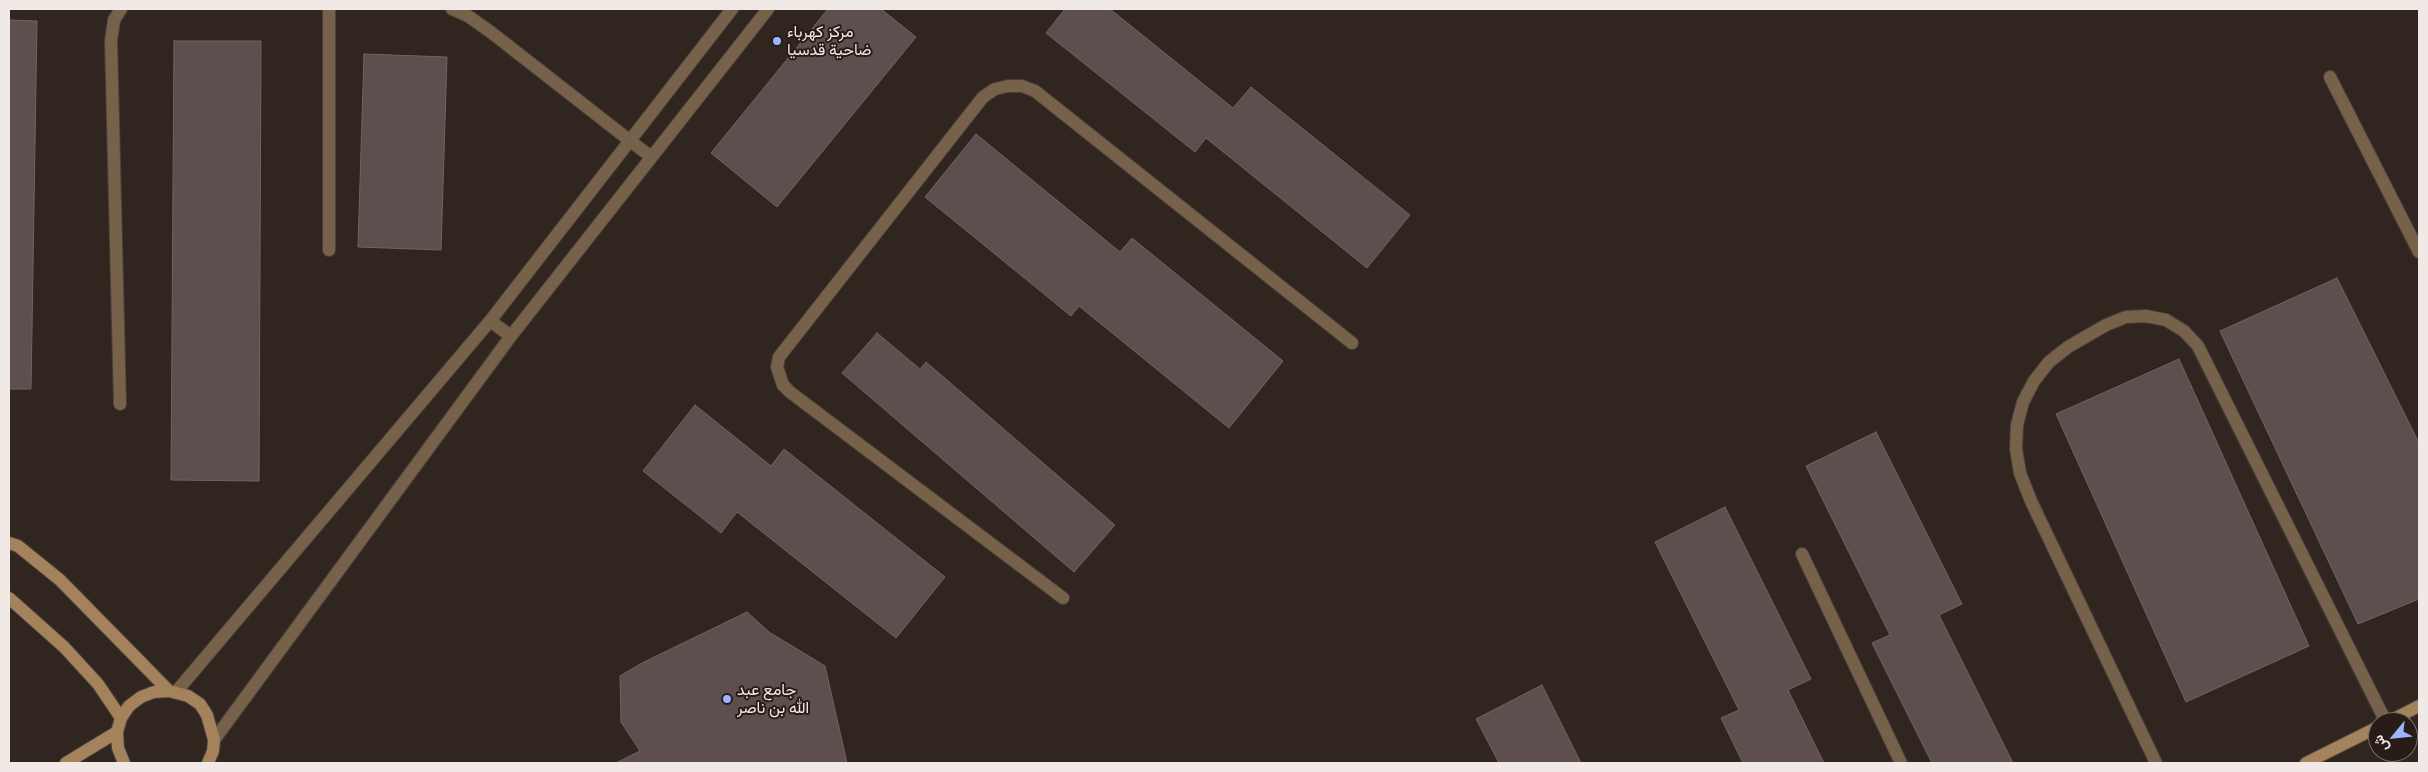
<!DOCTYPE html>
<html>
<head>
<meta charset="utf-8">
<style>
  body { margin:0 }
  #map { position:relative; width:2428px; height:772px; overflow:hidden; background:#312520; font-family:Ubuntu,Vazirmatn,sans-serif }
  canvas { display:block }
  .frame { position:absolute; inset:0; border:10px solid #f1e9e6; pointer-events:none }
  .north { position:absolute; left:2368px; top:712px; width:50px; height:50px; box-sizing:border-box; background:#271c17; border:1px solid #786e6a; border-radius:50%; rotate:242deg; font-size:14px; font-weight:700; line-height:20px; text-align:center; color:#f1e9e6 }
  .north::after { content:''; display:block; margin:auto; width:18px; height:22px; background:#9cb4fd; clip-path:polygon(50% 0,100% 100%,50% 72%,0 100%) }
</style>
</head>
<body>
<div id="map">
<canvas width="2428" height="772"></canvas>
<div class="frame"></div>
<div class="north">ش</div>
</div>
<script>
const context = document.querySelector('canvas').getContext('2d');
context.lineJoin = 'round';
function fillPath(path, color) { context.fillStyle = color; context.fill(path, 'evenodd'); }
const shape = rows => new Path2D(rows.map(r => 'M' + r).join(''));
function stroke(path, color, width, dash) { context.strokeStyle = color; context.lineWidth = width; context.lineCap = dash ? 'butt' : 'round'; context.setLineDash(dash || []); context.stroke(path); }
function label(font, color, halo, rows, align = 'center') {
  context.font = font + ' Ubuntu,Vazirmatn,sans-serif'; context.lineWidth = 4; context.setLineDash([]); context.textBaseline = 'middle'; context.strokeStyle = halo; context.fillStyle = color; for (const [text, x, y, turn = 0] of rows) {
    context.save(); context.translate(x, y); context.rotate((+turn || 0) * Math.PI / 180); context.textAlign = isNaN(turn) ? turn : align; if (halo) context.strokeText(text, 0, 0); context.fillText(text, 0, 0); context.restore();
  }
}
const building = shape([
  [828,9,881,9,916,37,777,207,711,153,828,9],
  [1065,9,1110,9,1233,108,1251,87,1410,215,1367,268,1206,138,1195,152,1046,33,1065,9],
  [9,20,37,21,31,389,9,389,9,20],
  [174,41,261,41,259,481,171,480,174,41],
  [364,54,447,57,441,250,358,247,364,54],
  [976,134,1120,252,1132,238,1283,361,1229,428,1079,306,1071,316,925,197,976,134],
  [2337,278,2419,443,2419,599,2358,624,2220,331,2337,278],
  [877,333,920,369,926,362,1115,525,1074,572,842,373,877,333],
  [2179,359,2309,646,2186,702,2056,414,2179,359],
  [695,405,771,466,784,449,945,577,896,638,737,512,721,533,643,471,695,405],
  [1876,432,1962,604,1939,615,2013,763,1932,763,1872,643,1890,635,1806,466,1876,432],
  [1725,507,1811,679,1788,690,1824,763,1743,763,1721,718,1739,710,1655,542,1725,507],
  [747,612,769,632,825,666,847,763,616,763,640,751,621,722,620,676,642,663,747,612],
  [1542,685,1581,763,1499,763,1476,719,1542,685]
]);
const service = shape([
  [452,9,468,16,492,33,629,140],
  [2330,77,2419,252],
  [329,250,329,9],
  [120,404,111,41,114,20,121,9],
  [1802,554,1901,763],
  [1063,598,790,392,783,385,777,367,779,357,983,97,995,89,1008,86,1022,86,1035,91,1352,343],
  [2156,763,2031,501,2020,473,2016,449,2017,425,2023,402,2034,381,2049,362,2068,347,2106,325,2126,317,2146,316,2166,320,2184,331,2198,346,2386,722]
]);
const tertiary = shape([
  [629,140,650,156],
  [490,321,511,336],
  [176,692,490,321,732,9],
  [214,740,511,336,768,9]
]);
const secondary = shape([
  [9,543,18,546,60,580,169,691],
  [9,598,64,647,98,684,121,718],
  [2388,722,2419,706],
  [66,763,117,732],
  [124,763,118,748,117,732,121,718,129,706,141,697,154,692,169,691,188,696,200,704,207,715,214,740,213,751,208,763],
  [2306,763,2378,727]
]);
const markers = [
  [777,41,5,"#9cb4fd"],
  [727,699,5,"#9cb4fd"]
];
const poiNames = [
  ["مركز كهرباء",787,32],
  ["ضاحية قدسيا",787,50],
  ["جامع عبد",737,690],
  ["الله بن ناصر",737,708]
];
fillPath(building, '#5e4f4f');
stroke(building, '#736363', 1);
stroke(service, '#4c403c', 14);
stroke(tertiary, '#4c403c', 14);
stroke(secondary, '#4c403c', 14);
stroke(service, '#76624b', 12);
stroke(tertiary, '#76624b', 12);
stroke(secondary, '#a3825c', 12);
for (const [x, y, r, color] of markers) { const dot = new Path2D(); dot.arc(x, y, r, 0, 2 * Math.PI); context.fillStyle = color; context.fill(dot); stroke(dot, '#271c17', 2); }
label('16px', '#f1e9e6', '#271c17', poiNames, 'left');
</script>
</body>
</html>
